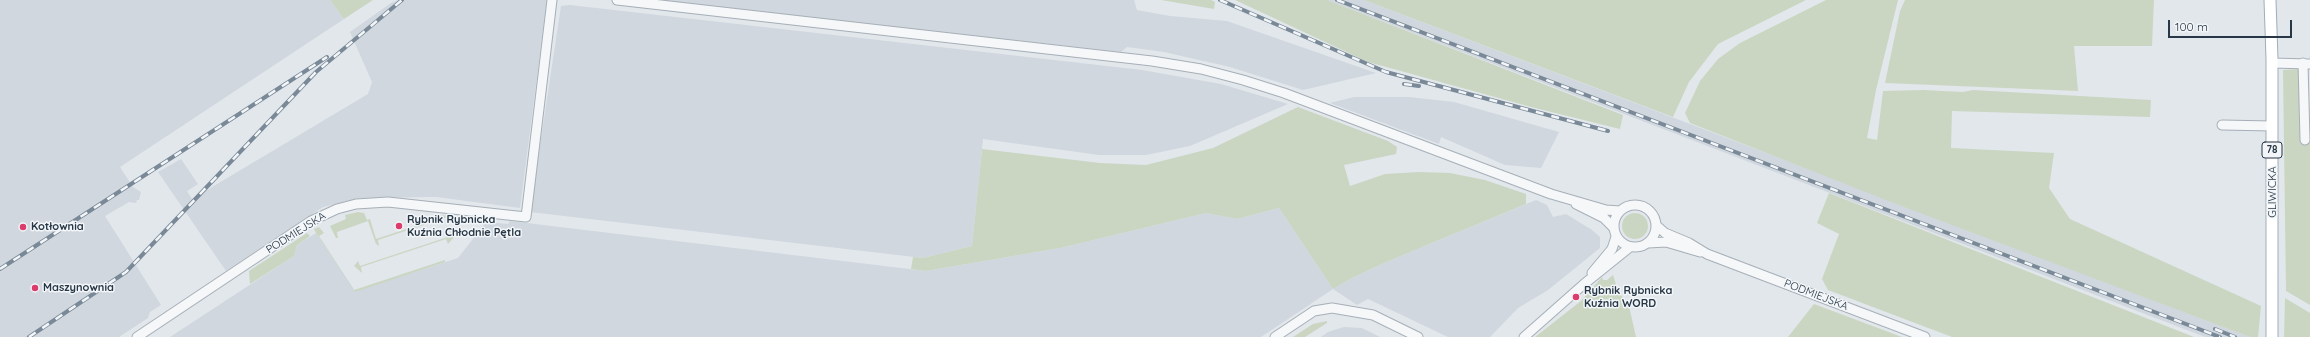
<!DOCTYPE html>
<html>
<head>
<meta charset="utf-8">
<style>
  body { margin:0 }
  #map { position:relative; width:2310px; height:337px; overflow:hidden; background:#e2e7ec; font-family:Quicksand,sans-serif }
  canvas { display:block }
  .scale { position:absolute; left:2168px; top:20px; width:124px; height:18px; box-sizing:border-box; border:2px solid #283745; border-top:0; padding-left:5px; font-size:12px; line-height:14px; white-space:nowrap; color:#283745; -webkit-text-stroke:3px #f2f6f9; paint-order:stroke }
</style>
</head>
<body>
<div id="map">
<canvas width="2310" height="337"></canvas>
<div class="scale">100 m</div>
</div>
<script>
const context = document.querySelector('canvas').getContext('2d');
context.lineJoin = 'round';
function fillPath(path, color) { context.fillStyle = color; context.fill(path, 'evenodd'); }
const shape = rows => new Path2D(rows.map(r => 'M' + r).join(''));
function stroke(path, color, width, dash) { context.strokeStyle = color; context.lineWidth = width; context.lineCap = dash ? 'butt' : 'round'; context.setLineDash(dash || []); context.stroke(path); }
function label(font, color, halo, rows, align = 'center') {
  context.font = font + ' Quicksand,sans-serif'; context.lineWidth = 3; context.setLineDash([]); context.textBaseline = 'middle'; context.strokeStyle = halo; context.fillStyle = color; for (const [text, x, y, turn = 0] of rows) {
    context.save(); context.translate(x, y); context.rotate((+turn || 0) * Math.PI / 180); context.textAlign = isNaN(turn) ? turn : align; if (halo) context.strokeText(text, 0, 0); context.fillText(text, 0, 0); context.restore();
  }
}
const built = shape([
  [0,0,330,0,344,19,120,167,133,187,141,192,139,200,137,200,136,203,129,202,105,216,161,305,150,312,148,318,119,337,0,337],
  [398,0,547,0,520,208,436,197,360,198,323,207,226,271,158,172,181,159,198,184,187,191,192,199,368,94,372,82,350,32,391,3],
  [655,0,1134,0,1137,10,1170,16,1227,21,1376,73,1303,90,1230,67,1164,52,1127,47,1121,52],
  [1327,0,1364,0,2250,337,2205,337],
  [570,5,1142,70,1221,84,1288,104,1190,146,1146,155,1099,155,983,139,972,246,923,258,530,212,561,6],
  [1354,97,1409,97,1454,102,1559,132,1541,168,1505,165,1441,137,1439,144,1330,103],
  [1536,200,1547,205,1553,217,1566,214,1592,230,1600,237,1600,248,1548,290,1518,308,1490,337,1448,337,1368,299,1357,305,1333,289,1261,337,170,337,294,256,297,245,316,233,355,291,458,258,486,222,508,224,510,221,926,271,1060,248,1206,213,1237,219,1279,208,1333,289,1352,278,1384,263],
  [1344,327,1362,328,1380,337,1321,337,1328,332]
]);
const green = shape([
  [330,0,373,0,344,19],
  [1161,0,1211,0,1215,2,1214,9],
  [1235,0,1327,0,1623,115,1620,129,1531,107,1368,62],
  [1364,0,1806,0,1718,44,1689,82,1673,117],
  [1826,0,1898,0,1876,90,1867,138,1877,140,1883,91,1923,90,1963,92,1973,90,2151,100,2150,117,1952,111,1951,148,2054,153,2049,188,2070,219,2261,306,2258,337,2250,337,1899,205,1690,123,1685,113,1700,81,1718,59,1740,43],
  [1905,0,2154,0,2152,46,2074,46,2078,91,1885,83,1900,11],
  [2300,69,2300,143,2310,143,2310,305,2286,291,2283,70],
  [1298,107,1388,141,1397,147,1396,154,1344,165,1350,186,1385,174,1419,172,1450,173,1485,180,1526,194,1526,204,1384,263,1352,278,1333,289,1279,208,1237,219,1206,213,1060,248,926,271,911,269,913,257,923,258,972,246,982,149,1100,163,1146,165,1213,148],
  [1829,193,1953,242,2194,337,1952,337,1828,290,1822,279,1839,234,1817,223],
  [358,212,364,213,367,220,370,219,376,239,437,219,439,215,451,216,378,240,379,246,376,244,368,221,337,232,338,238,336,238,330,226,346,219,345,215],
  '1622 226a13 13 0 1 1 26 0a13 13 0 1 1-26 0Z',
  [319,227,324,233,319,236,354,290,445,260,445,262,355,292,316,233,314,229],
  [450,231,456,235,448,244,446,239,361,267,362,273,354,266,358,261,360,266,451,236],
  [307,233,310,236,297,245,294,256,250,284,249,271],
  [1613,275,1618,291,1629,306,1636,337,1535,337,1581,301,1602,277,1603,280,1607,280],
  [2285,298,2310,313,2310,337,2284,337],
  [1814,304,1902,337,1788,337],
  [1327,321,1327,323,1305,337,1293,337,1313,324]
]);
const minor = shape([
  [617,0,1152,61,1201,69,1243,80,1284,93,1551,194,1606,210,1620,211],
  [2272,63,2310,64],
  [2303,63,2305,140],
  [2222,125,2272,126],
  [1576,204,1604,218,1613,227],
  '1614 226a21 21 0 1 1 42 0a21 21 0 1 1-42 0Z',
  [1656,225,1665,233,1689,243,1707,254,1925,337],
  [1648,243,1666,242,1700,252],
  [1592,273,1612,249,1616,237],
  [137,337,311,221,337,209,356,204,388,202,526,217,552,0],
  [1275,337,1314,311,1332,308,1373,315,1418,337],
  [1524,337,1584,284,1630,247]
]);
const major = shape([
  [2270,0,2272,59,2272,337]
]);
const rail = shape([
  [1220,0,1386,72,1608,131],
  [1337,0,2220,337],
  [1404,84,1419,86],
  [0,269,327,57],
  [2215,329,2235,337],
  [29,337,126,272,316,72,402,0]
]);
const markers = [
  [399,226,4,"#db3c6b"],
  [23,227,4,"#db3c6b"],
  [35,288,4,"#db3c6b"],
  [1576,297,4,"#db3c6b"]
];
const shields = [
  [2272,150,20]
];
const shieldNames = [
  ["78",2272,150]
];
const streetNames = [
  ["GLIWICKA",2273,192,-90],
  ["PODMIEJSKA",296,233,-32],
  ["PODMIEJSKA",1816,295,21]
];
const poiNames = [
  ["Rybnik Rybnicka",407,220],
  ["Kuźnia Chłodnie Pętla",407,233],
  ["Kotłownia",31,227],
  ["Maszynownia",43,288],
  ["Rybnik Rybnicka",1584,291],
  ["Kuźnia WORD",1584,304]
];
fillPath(built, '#d0d7de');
fillPath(green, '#cad6c2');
stroke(minor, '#a6afb7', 11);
stroke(major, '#a0adb9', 13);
stroke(minor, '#f5f7f9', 9);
stroke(major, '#fff', 11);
stroke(rail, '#7a8997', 4);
stroke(rail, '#f2f6f9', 2.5, [8]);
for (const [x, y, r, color] of markers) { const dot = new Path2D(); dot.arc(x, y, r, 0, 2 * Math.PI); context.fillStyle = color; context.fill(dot); stroke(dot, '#f2f6f9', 1.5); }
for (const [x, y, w] of shields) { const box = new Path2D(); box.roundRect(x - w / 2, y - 8, w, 16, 3); context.fillStyle = '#f2f6f9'; context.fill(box); stroke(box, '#283745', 1); }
label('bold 10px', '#283745', null, shieldNames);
label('11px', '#283745', '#f2f6f9', streetNames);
label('bold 11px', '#283745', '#f2f6f9', poiNames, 'left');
</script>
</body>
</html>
